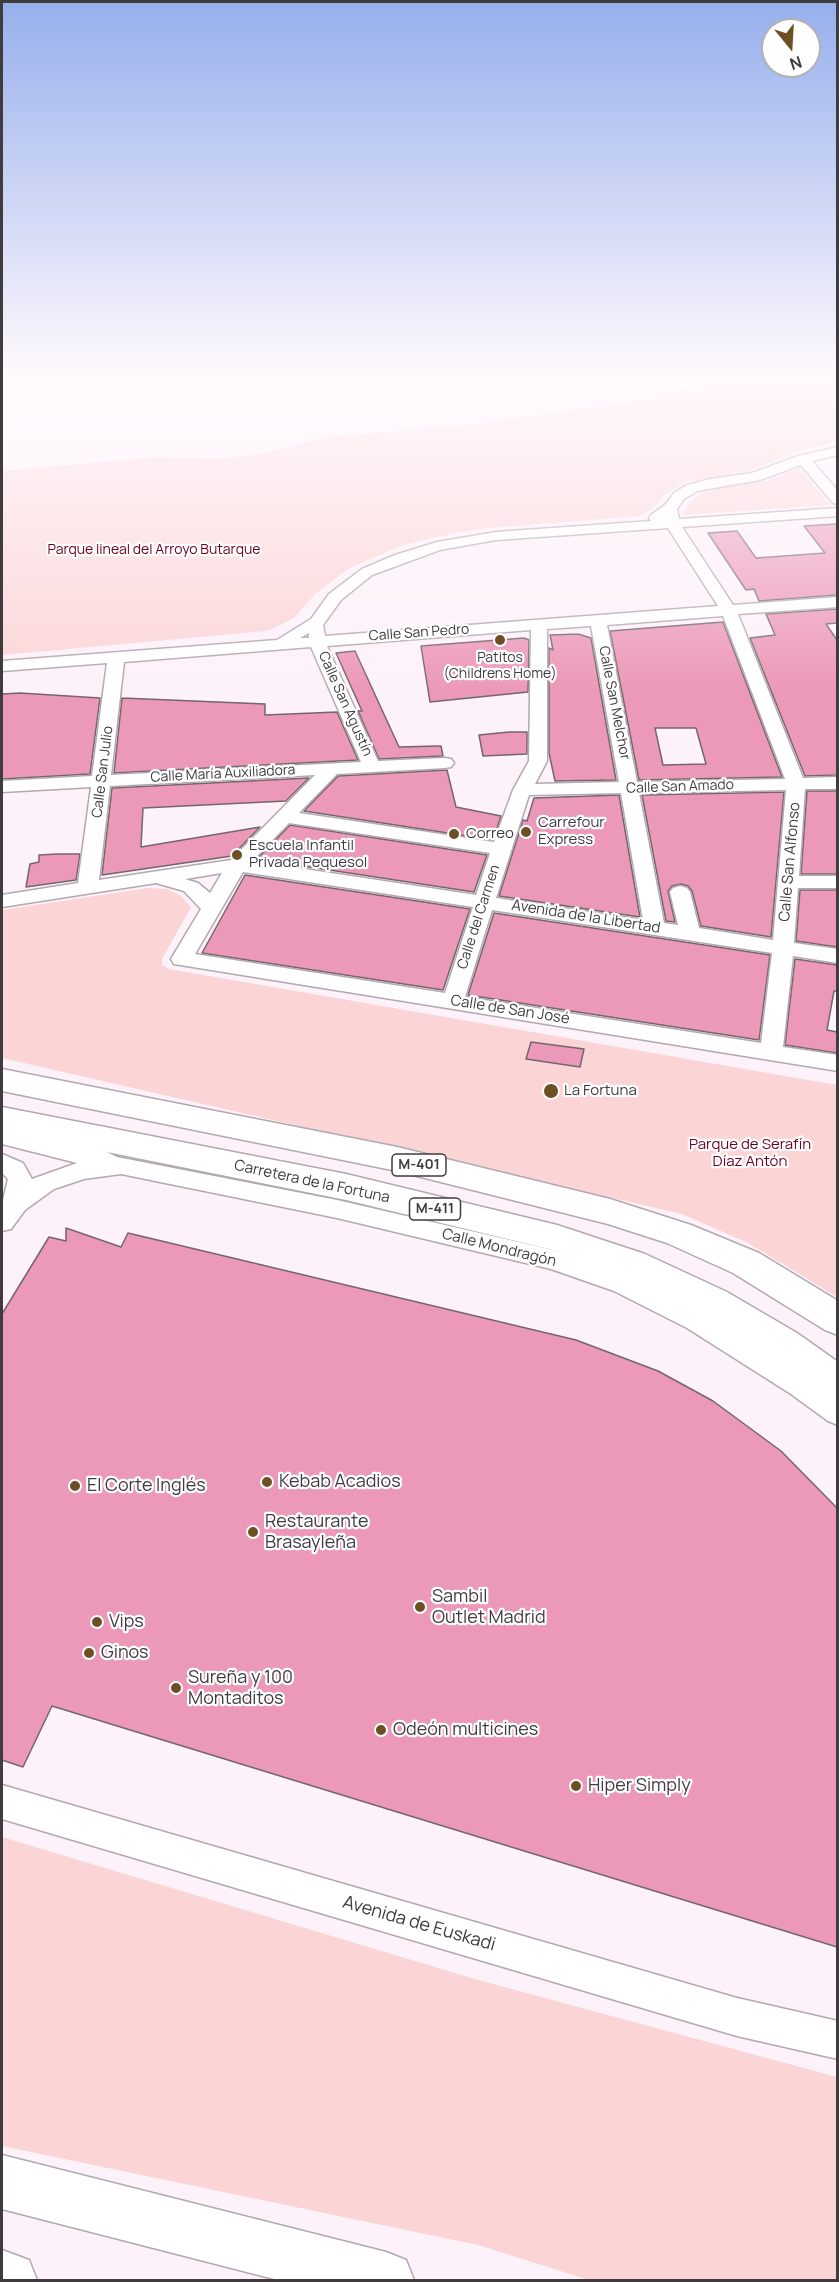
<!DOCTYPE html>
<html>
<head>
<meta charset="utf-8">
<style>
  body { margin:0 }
  #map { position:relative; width:839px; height:2282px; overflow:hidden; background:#fef2fa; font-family:Manrope,sans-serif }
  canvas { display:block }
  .frame { position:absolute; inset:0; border:3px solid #403b3f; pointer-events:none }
  .north { position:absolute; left:761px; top:18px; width:60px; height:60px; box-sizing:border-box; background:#fff; border:2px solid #b3b1b2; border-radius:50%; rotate:162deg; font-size:16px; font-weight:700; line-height:24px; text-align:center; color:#403b3f }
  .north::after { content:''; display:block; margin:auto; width:21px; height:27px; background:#6e4f24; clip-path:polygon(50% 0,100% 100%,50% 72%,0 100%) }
</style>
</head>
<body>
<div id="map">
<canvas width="839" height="2282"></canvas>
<div class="frame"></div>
<div class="north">N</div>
</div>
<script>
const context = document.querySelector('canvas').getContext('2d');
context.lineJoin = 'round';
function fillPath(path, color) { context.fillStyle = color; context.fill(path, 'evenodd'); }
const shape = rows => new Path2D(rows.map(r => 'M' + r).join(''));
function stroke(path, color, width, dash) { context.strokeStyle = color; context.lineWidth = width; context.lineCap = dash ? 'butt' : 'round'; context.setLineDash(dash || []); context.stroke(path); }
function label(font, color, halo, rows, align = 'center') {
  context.font = font + ' Manrope,sans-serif'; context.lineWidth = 4.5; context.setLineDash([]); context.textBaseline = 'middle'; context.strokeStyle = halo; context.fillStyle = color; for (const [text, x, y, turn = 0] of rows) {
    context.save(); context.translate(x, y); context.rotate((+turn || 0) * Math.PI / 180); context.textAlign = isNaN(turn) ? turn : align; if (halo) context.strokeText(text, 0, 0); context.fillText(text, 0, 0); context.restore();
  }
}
const green = shape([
  [761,374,837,374,837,442,801,450,748,471,689,481,673,489,662,497,653,509,639,516,490,528,455,533,403,545,348,569,315,594,294,618,267,631,2,655,2,471,158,457,222,459,266,453,330,437,484,423,629,402],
  [800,468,830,505,683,515,689,502,703,493,726,487,769,480],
  [148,888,168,889,181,896,191,907,162,959,162,965,169,969,837,1085,837,1297,748,1243,682,1214,2,1058,2,910],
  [2,1837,475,1979,837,2077,837,2280,589,2280,478,2245,2,2146]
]);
const building = shape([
  [837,524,837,595,759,601,754,589,746,590,708,533,737,531,756,558,825,553,804,526,837,524],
  [837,609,837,623,826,624,837,640,837,775,805,776,750,638,775,635,766,614,837,609],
  [723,622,782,777,639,780,610,631,723,622],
  [655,728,696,728,706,764,663,765,655,728],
  [578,634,591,638,616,780,555,781,549,753,549,648,553,650,550,635,578,634],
  [524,638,529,640,528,692,430,702,421,646,524,638],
  [355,651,399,747,438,746,441,746,443,756,379,759,358,711,362,711,336,653,355,651],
  [20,693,100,698,90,774,2,779,2,694,20,693],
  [122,698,265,704,265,715,337,712,358,760,114,773,122,698],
  [509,732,527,732,527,754,483,756,479,735,509,732],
  [447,770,456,807,501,816,493,840,304,811,338,776,447,770],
  [309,778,286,801,143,808,141,847,260,827,232,856,102,875,112,788,309,778],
  [807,791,837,791,837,874,801,874,807,791],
  [784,792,771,937,701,926,692,891,688,886,681,884,672,886,668,891,675,922,666,921,642,795,784,792],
  [619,795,640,917,499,896,523,820,527,821,534,798,619,795],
  [290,825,487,855,474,892,257,859,290,825],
  [57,854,80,854,76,880,26,887,30,864,39,862,39,855,57,854],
  [245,875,470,909,443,990,202,953,245,875],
  [800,890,837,890,837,947,796,941,800,890],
  [494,913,770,955,759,1040,468,995,494,913],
  [795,959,837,965,837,991,834,991,827,1030,837,1032,837,1053,785,1045,795,959],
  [531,1042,584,1049,580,1067,526,1059,531,1042],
  [66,1228,121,1247,128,1233,576,1340,658,1371,713,1401,781,1451,837,1508,837,1947,52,1706,23,1767,2,1760,2,1314,49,1237,66,1241,66,1228]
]);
const street = shape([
  [838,447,838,455,812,461,838,491,838,504,833,503,801,465,760,480,697,491,684,499,677,509,679,519,838,508,838,516,682,527,733,605,838,597,838,607,738,614,803,778,838,777,838,789,805,789,799,876,838,876,838,888,798,888,794,943,838,949,838,963,793,956,783,1047,838,1055,838,1071,174,964,171,959,201,909,184,891,156,883,2,907,2,895,78,883,91,787,2,792,2,781,92,776,107,663,2,671,2,661,277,640,311,619,329,594,362,569,395,555,437,542,496,532,651,521,649,518,651,515,666,504,674,493,687,485,710,479,752,473,798,456,838,447],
  [668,528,718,606,325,636,323,625,341,600,372,575,440,550,496,540,668,528],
  [723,616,785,779,637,782,607,625,723,616],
  [591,626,619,782,535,784,547,761,547,629,591,626],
  [531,630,529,761,513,790,494,842,299,813,337,774,445,768,451,767,454,763,451,759,445,758,378,761,327,646,531,630],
  [309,633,309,638,300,638,309,633],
  [311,647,361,762,111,775,124,662,311,647],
  [315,775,231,860,99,880,110,786,315,775],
  [786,790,773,940,699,928,690,892,687,888,680,886,673,888,670,892,678,925,664,923,639,793,786,790],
  [621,793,643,920,496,898,529,795,621,793],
  [289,823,490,853,476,895,252,861,289,823],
  [243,872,473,907,445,993,195,954,243,872],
  [222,873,210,893,198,883,185,879,222,873],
  [492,910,772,953,761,1043,465,997,492,910],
  [2,1127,107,1152,117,1157,337,1200,553,1250,632,1277,705,1312,838,1397,838,1425,828,1421,791,1394,687,1328,614,1291,551,1269,337,1218,121,1174,84,1179,54,1189,25,1210,11,1229,2,1231,2,1204,8,1179,2,1173,2,1154,23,1163,32,1179,77,1163,2,1144,2,1127],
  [2,1785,737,1998,838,2021,838,2059,737,2036,2,1819,2,1785]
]);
const primary = shape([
  [2,1069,397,1147,610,1199,691,1225,759,1253,838,1301,838,1335,825,1330,733,1273,667,1243,608,1224,397,1171,2,1091,2,1069],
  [2,1107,346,1174,557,1225,645,1254,727,1292,797,1333,838,1362,838,1399,825,1394,771,1355,701,1312,619,1274,553,1250,346,1200,2,1131,2,1107]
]);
const highway = shape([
  [2,2155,386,2252,406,2260,414,2280,278,2280,2,2209,2,2155],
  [2,2250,29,2260,37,2280,2,2280,2,2250]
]);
const markers = [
  [500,640,6,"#6e4f24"],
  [526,832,6,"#6e4f24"],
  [454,834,6,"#6e4f24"],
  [237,855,6,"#6e4f24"],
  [551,1091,8,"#6e4f24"],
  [267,1482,6,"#6e4f24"],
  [75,1486,6,"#6e4f24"],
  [253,1532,6,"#6e4f24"],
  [420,1607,6,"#6e4f24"],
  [97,1622,6,"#6e4f24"],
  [89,1653,6,"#6e4f24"],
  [176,1688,6,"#6e4f24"],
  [381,1730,6,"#6e4f24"],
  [576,1786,6,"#6e4f24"]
];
const farParknames = [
  ["Parque lineal del Arroyo Butarque",154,550]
];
const farStreetnames = [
  ["Calle San Pedro",419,633,-4],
  ["Calle San Melchor",614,703,79],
  ["Calle San Agustín",345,704,66],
  ["Calle San Julio",103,772,-83],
  ["Calle María Auxiliadora",223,774,-3],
  ["Calle San Amado",680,787,-2],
  ["Calle del Carmen",479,917,-72]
];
const farPoinames = [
  ["Patitos",500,658],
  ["(Childrens Home)",500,674]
];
const shields = [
  [419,1165,54],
  [435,1209,51]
];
const shieldNames = [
  ["M-401",419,1165],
  ["M-411",435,1209]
];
const poiNames = [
  ["Carrefour",538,823],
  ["Express",538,840],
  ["Correo",466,834],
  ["Escuela Infantil",249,846],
  ["Privada Pequesol",249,863],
  ["La Fortuna",564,1091]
];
const streetNames = [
  ["Calle San Alfonso",790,862,-85],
  ["Avenida de la Libertad",586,917,9],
  ["Calle de San José",510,1010,9],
  ["Carretera de la Fortuna",312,1182,12],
  ["Calle Mondragón",499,1248,14]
];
const parkNames = [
  ["Parque de Serafín",750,1145],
  ["Díaz Antón",750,1162]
];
const nearPoinames = [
  ["Kebab Acadios",279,1482],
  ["El Corte Inglés",87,1486],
  ["Restaurante",265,1522],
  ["Brasayleña",265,1543],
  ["Sambil",432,1597],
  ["Outlet Madrid",432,1618],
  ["Vips",109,1622],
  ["Ginos",101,1653],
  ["Sureña y 100",188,1678],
  ["Montaditos",188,1699],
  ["Odeón multicines",393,1730],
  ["Hiper Simply",588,1786]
];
const nearStreetnames = [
  ["Avenida de Euskadi",419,1924,16]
];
fillPath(green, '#fbd5d6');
fillPath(building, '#ec98b8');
stroke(building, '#73676b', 1.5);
stroke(street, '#b3a8b0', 3);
stroke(primary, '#b3a8b0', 3);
stroke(highway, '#b3a8b0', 3);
fillPath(street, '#fff');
fillPath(primary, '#fff');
fillPath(highway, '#fff');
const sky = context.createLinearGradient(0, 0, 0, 694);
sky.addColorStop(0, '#96afec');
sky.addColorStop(0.54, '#fff9fd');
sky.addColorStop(1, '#fff9fd00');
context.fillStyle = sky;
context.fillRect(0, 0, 839, 694);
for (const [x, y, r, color] of markers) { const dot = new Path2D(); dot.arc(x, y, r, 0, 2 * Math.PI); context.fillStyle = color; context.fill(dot); stroke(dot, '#fff', 2); }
label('14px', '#6d0020', '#fff', farParknames);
label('14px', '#403b3f', '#fff', farStreetnames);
label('14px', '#403b3f', '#fff', farPoinames);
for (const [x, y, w] of shields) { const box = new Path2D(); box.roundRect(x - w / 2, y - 11, w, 22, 4.5); context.fillStyle = '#fff'; context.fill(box); stroke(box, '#403b3f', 1.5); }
label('bold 14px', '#403b3f', null, shieldNames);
label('15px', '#403b3f', '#fff', poiNames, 'left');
label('15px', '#403b3f', '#fff', streetNames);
label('15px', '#6d0020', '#fff', parkNames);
label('18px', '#403b3f', '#fff', nearPoinames, 'left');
label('18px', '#403b3f', '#fff', nearStreetnames);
</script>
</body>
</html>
